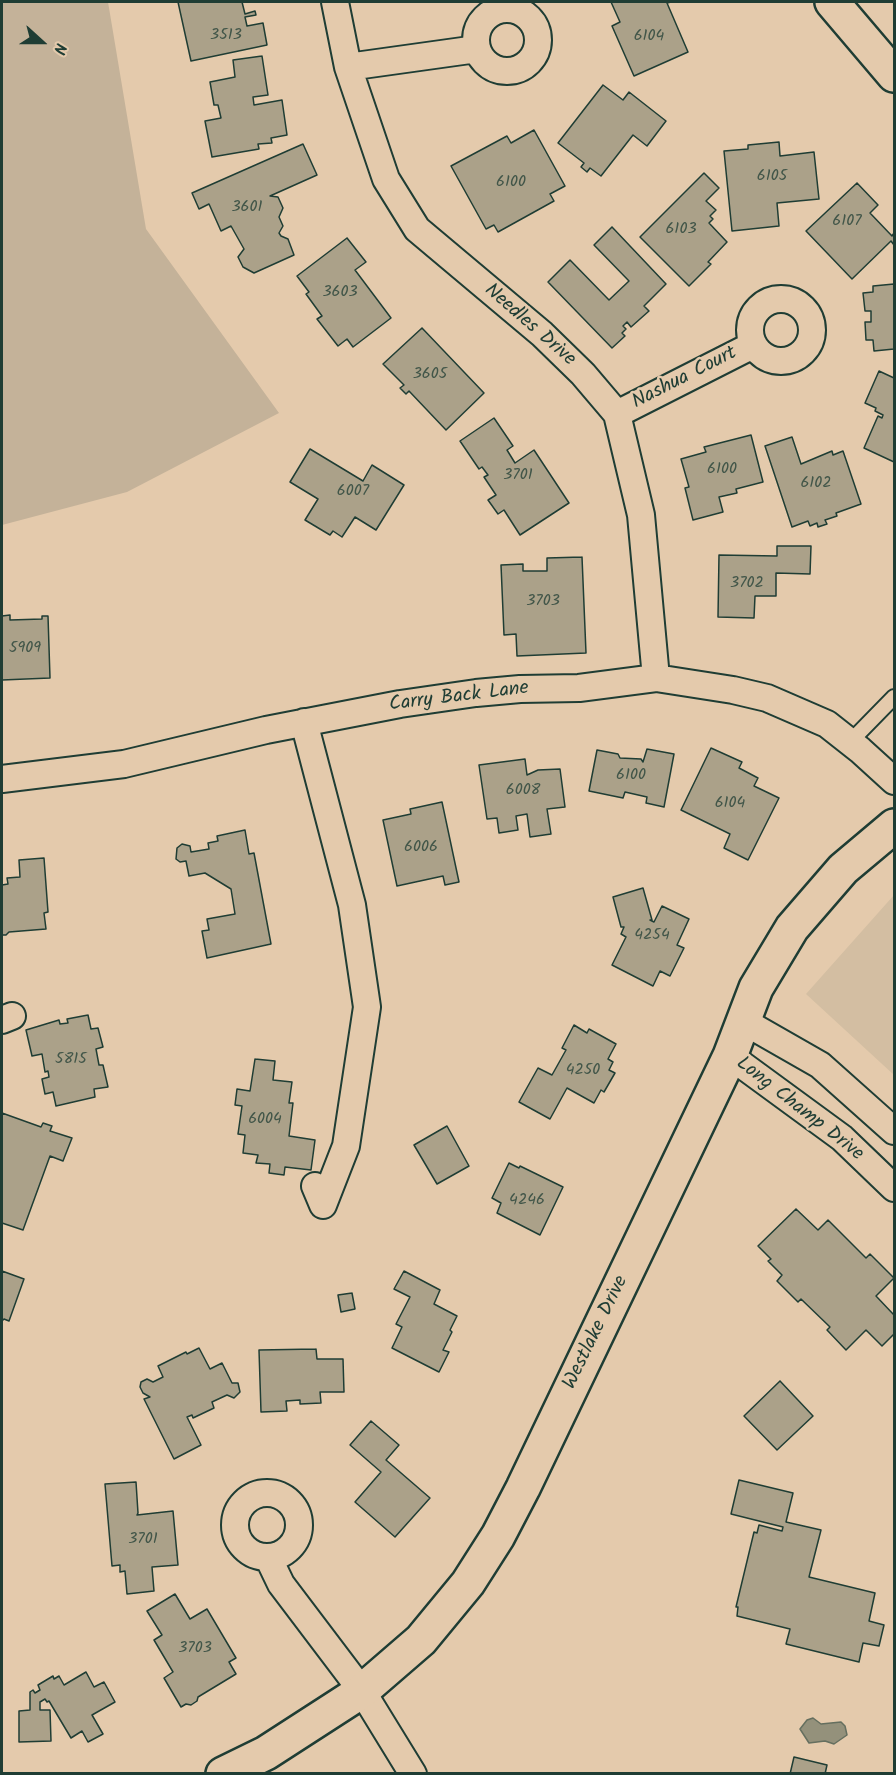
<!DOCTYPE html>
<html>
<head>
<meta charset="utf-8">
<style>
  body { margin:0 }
  #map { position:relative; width:896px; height:1775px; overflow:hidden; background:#e4caac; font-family:Kalam,sans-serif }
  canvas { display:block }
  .frame { position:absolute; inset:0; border:3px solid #1f3d34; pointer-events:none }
  .north { position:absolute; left:12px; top:12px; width:60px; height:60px; -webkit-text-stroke:4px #e4caac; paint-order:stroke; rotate:111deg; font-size:16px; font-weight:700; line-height:24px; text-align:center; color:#1f3d34 }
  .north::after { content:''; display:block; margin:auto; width:21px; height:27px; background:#1f3d34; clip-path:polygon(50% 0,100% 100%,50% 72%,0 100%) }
</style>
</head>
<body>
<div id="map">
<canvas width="896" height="1775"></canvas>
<div class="frame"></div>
<div class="north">N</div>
</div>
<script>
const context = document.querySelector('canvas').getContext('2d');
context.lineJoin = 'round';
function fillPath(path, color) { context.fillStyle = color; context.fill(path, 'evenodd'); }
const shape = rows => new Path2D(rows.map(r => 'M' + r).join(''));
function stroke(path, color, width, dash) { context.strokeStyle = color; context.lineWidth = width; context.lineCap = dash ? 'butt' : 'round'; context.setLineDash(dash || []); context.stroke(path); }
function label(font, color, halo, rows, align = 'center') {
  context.font = font + ' Kalam,sans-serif'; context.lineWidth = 5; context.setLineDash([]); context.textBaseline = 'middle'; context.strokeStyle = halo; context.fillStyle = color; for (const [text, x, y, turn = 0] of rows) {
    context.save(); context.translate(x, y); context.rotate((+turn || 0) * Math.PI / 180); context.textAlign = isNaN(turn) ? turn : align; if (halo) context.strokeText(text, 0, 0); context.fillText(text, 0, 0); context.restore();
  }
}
const built = shape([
  [894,895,894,1075,806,994]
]);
const green = shape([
  [2,2,108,2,146,229,279,413,127,492,2,525]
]);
const water = shape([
  [813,1718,821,1724,841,1722,845,1726,847,1735,834,1744,825,1741,809,1743,800,1729,807,1720,813,1718]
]);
const building = shape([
  [178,2,242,2,245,14,255,11,256,15,245,17,247,26,263,23,267,45,191,61,178,2],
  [611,2,671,2,667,3,688,52,634,76,612,26,620,22,611,2],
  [262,56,268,95,253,97,254,105,282,100,287,135,271,138,272,143,258,144,259,149,212,157,205,121,221,118,218,105,214,105,210,82,235,77,233,60,262,56],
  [603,85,623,100,629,92,666,121,647,146,633,135,601,176,590,168,587,172,581,167,584,163,558,143,603,85],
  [534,130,565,186,550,194,554,201,498,232,494,225,486,229,451,166,507,136,511,143,534,130],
  [779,142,780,156,814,152,819,199,777,203,779,226,732,231,724,151,748,149,748,145,779,142],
  [303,144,317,175,270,196,278,197,283,208,279,217,283,226,279,233,281,236,288,239,294,255,254,273,243,267,238,257,244,249,231,226,221,231,209,204,199,209,192,193,303,144],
  [704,173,719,188,706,201,716,210,710,216,713,219,709,223,727,242,708,262,711,264,689,286,640,237,704,173],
  [857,183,878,205,870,213,892,236,894,233,894,245,891,241,852,279,806,231,857,183],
  [612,227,666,284,644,306,649,311,631,327,627,322,623,326,626,329,622,333,625,336,612,348,548,282,570,260,609,300,629,281,594,245,612,227],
  [347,238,366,262,355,270,391,318,353,347,347,339,338,346,317,319,322,316,306,294,309,292,297,276,347,238],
  [894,284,894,349,874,351,873,340,866,340,865,322,871,322,871,311,865,311,863,293,873,292,873,286,894,284],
  [422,328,484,393,446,430,409,391,406,394,400,388,404,385,383,364,422,328],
  [879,371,894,378,894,462,864,448,878,416,882,418,883,415,875,411,876,408,865,403,879,371],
  [494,418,513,446,507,450,515,463,534,450,569,503,520,535,504,510,498,514,488,500,496,495,484,477,488,475,482,467,479,469,460,441,494,418],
  [751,435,763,482,736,489,737,493,719,497,723,512,693,520,685,488,689,487,681,459,706,452,704,447,751,435],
  [792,437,801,464,832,451,833,455,843,451,861,504,836,513,837,516,825,520,827,524,818,527,817,523,810,526,808,521,792,527,765,446,792,437],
  [310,449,363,481,372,465,404,485,376,530,355,517,342,537,333,531,330,535,305,520,318,499,290,482,310,449],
  [777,546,811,546,810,574,776,573,776,596,755,596,754,618,718,617,719,555,777,556,777,546],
  [582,557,586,653,517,656,516,634,504,635,501,565,523,564,523,571,547,571,547,558,582,557],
  [10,615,10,620,42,619,42,616,48,616,50,678,2,680,2,616,10,615],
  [711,748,742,762,739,768,758,778,754,786,779,798,748,860,724,848,730,834,681,810,711,748],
  [647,749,674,754,664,807,646,803,647,797,625,792,623,798,589,791,597,750,618,754,620,758,641,759,643,762,647,749],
  [525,759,527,775,538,770,560,769,565,807,547,809,551,834,530,837,527,814,516,816,518,830,499,833,497,818,487,819,479,765,525,759],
  [442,802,459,882,445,885,443,876,397,886,383,820,411,814,410,809,442,802],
  [245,830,249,854,254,853,271,944,207,958,202,931,209,930,207,919,235,914,231,889,205,873,189,876,186,861,180,862,176,859,177,848,182,844,190,846,191,852,209,849,208,843,218,841,217,836,245,830],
  [44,858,48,912,44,913,46,929,9,932,6,935,2,935,2,885,8,884,7,878,20,877,19,860,44,858],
  [643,888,652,920,650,920,654,922,662,906,689,919,677,945,684,948,670,976,660,971,653,986,612,965,626,937,621,934,624,927,621,927,613,897,643,888],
  [88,1015,91,1029,98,1028,103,1047,96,1049,99,1065,103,1065,108,1087,94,1089,95,1097,56,1106,53,1092,45,1094,42,1079,49,1077,48,1071,45,1072,42,1054,32,1056,26,1030,59,1020,60,1024,68,1023,67,1019,88,1015],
  [574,1025,587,1033,589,1029,616,1044,608,1059,613,1062,609,1070,615,1073,604,1092,601,1090,594,1103,567,1088,550,1119,519,1102,538,1068,552,1075,566,1050,562,1048,574,1025],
  [255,1059,275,1061,273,1080,292,1082,289,1103,293,1103,289,1136,315,1140,311,1170,285,1167,284,1175,269,1173,270,1164,256,1163,258,1155,243,1153,245,1135,238,1134,242,1106,235,1105,237,1089,250,1091,255,1059],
  [2,1113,41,1127,43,1123,52,1126,50,1131,72,1138,63,1161,50,1156,23,1230,2,1223,2,1113],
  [447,1126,469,1166,437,1184,414,1145,447,1126],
  [509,1163,519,1168,520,1166,563,1187,540,1235,497,1213,501,1203,492,1198,509,1163],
  [796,1209,818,1230,828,1220,866,1258,870,1254,894,1278,876,1296,894,1315,894,1334,882,1346,866,1330,846,1350,827,1330,830,1327,801,1299,798,1302,777,1281,782,1275,768,1261,771,1259,758,1246,796,1209],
  [2,1271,24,1279,9,1321,4,1319,2,1321,2,1271],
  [404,1271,440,1290,434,1304,457,1316,450,1330,452,1332,443,1350,449,1352,439,1372,392,1348,402,1327,396,1324,410,1297,394,1289,404,1271],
  [352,1293,355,1309,341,1312,338,1295,352,1293],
  [199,1348,210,1369,222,1363,232,1383,238,1383,240,1392,234,1398,227,1395,212,1402,214,1408,193,1418,192,1415,187,1417,201,1445,174,1459,144,1399,150,1397,143,1393,140,1387,141,1382,147,1379,153,1382,163,1377,158,1366,186,1352,187,1354,199,1348],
  [316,1349,317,1359,343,1359,344,1392,320,1392,321,1403,300,1404,300,1400,286,1401,287,1411,261,1412,259,1350,316,1349],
  [780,1381,813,1416,777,1450,744,1416,780,1381],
  [371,1421,399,1445,386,1460,430,1498,395,1537,355,1502,381,1472,350,1445,371,1421],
  [739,1480,793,1493,786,1522,821,1530,809,1577,875,1593,869,1621,884,1625,879,1646,863,1643,859,1662,786,1644,790,1629,737,1616,738,1607,736,1607,754,1532,757,1533,759,1525,782,1531,783,1527,731,1514,739,1480],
  [136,1482,138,1513,137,1515,173,1511,178,1565,152,1567,154,1591,127,1594,125,1571,120,1572,120,1565,112,1566,105,1484,136,1482],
  [175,1594,190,1619,207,1609,236,1658,229,1662,236,1674,198,1697,197,1701,191,1705,186,1704,181,1707,164,1678,173,1672,154,1640,162,1635,147,1611,175,1594],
  [86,1672,94,1687,104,1682,115,1702,92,1715,103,1734,88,1742,82,1731,71,1738,49,1701,47,1702,45,1699,40,1702,40,1710,50,1710,51,1741,19,1742,19,1711,30,1710,30,1692,33,1690,35,1693,40,1690,38,1685,53,1676,54,1679,59,1676,64,1685,86,1672],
  [794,1757,827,1765,825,1774,790,1774,794,1757]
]);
const lane = shape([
  [850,742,894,697]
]);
const street = shape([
  [335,2,348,67,386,179,417,229,542,334,583,374,617,414,641,515,656,678],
  '476 40a31 31 0 1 1 62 0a31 31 0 1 1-62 0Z',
  [348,67,477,49],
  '750 330a31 31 0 1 1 62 0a31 31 0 1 1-62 0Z',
  [617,414,753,345],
  [304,722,352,905,367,1007,346,1146,323,1205,315,1186],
  [2,779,124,764,266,730,400,704,476,693,520,689,579,688,656,678,733,690,767,698,827,724,860,750,894,781],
  [2,1020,12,1016],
  [743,1021,820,1065,894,1131],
  [730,1056,842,1138,894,1188],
  '235 1525a32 32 0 1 1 64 0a32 32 0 1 1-64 0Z',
  [268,1557,281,1584,362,1691,413,1774]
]);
const secondary = shape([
  [223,1774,266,1753,362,1691,421,1640,468,1583,498,1536,523,1488,730,1056,756,988,792,928,843,869,894,826]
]);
const highway = shape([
  [832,2,894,75]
]);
const numberNames = [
  ["3513",226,36],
  ["6104",649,37],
  ["6105",772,177],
  ["6100",511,183],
  ["3601",247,208],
  ["6107",847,222],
  ["6103",681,230],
  ["3603",340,293],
  ["3605",430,375],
  ["6100",722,470],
  ["3701",518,476],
  ["6102",816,484],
  ["6007",353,492],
  ["3702",747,584],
  ["3703",543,602],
  ["5909",25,649],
  ["6100",631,776],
  ["6008",523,791],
  ["6104",730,804],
  ["6006",421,848],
  ["4254",652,936],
  ["5815",71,1060],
  ["4250",583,1071],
  ["6004",265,1120],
  ["4246",527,1201],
  ["3701",143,1540],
  ["3703",195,1649]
];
const streetNames = [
  ["Needles Drive",529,326,41],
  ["Nashua Court",685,379,-27],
  ["Carry Back Lane",459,698,-7],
  ["Long Champ Drive",799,1110,38],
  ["Westlake Drive",597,1333,-64]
];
fillPath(built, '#d3bea2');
fillPath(green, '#c4b299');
fillPath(water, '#94917b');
stroke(water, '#656f5f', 1.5);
fillPath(building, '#aba189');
stroke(building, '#1f3d34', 1.5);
stroke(lane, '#1f3d34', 18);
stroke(street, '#1f3d34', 30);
stroke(secondary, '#1f3d34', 38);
stroke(highway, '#1f3d34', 38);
stroke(lane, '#e4caac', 14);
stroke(street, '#e4caac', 26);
stroke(secondary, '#e4caac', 33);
stroke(highway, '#e4caac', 33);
label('16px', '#425649', null, numberNames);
label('20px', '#1f3d34', '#e4caac', streetNames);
</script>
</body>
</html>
